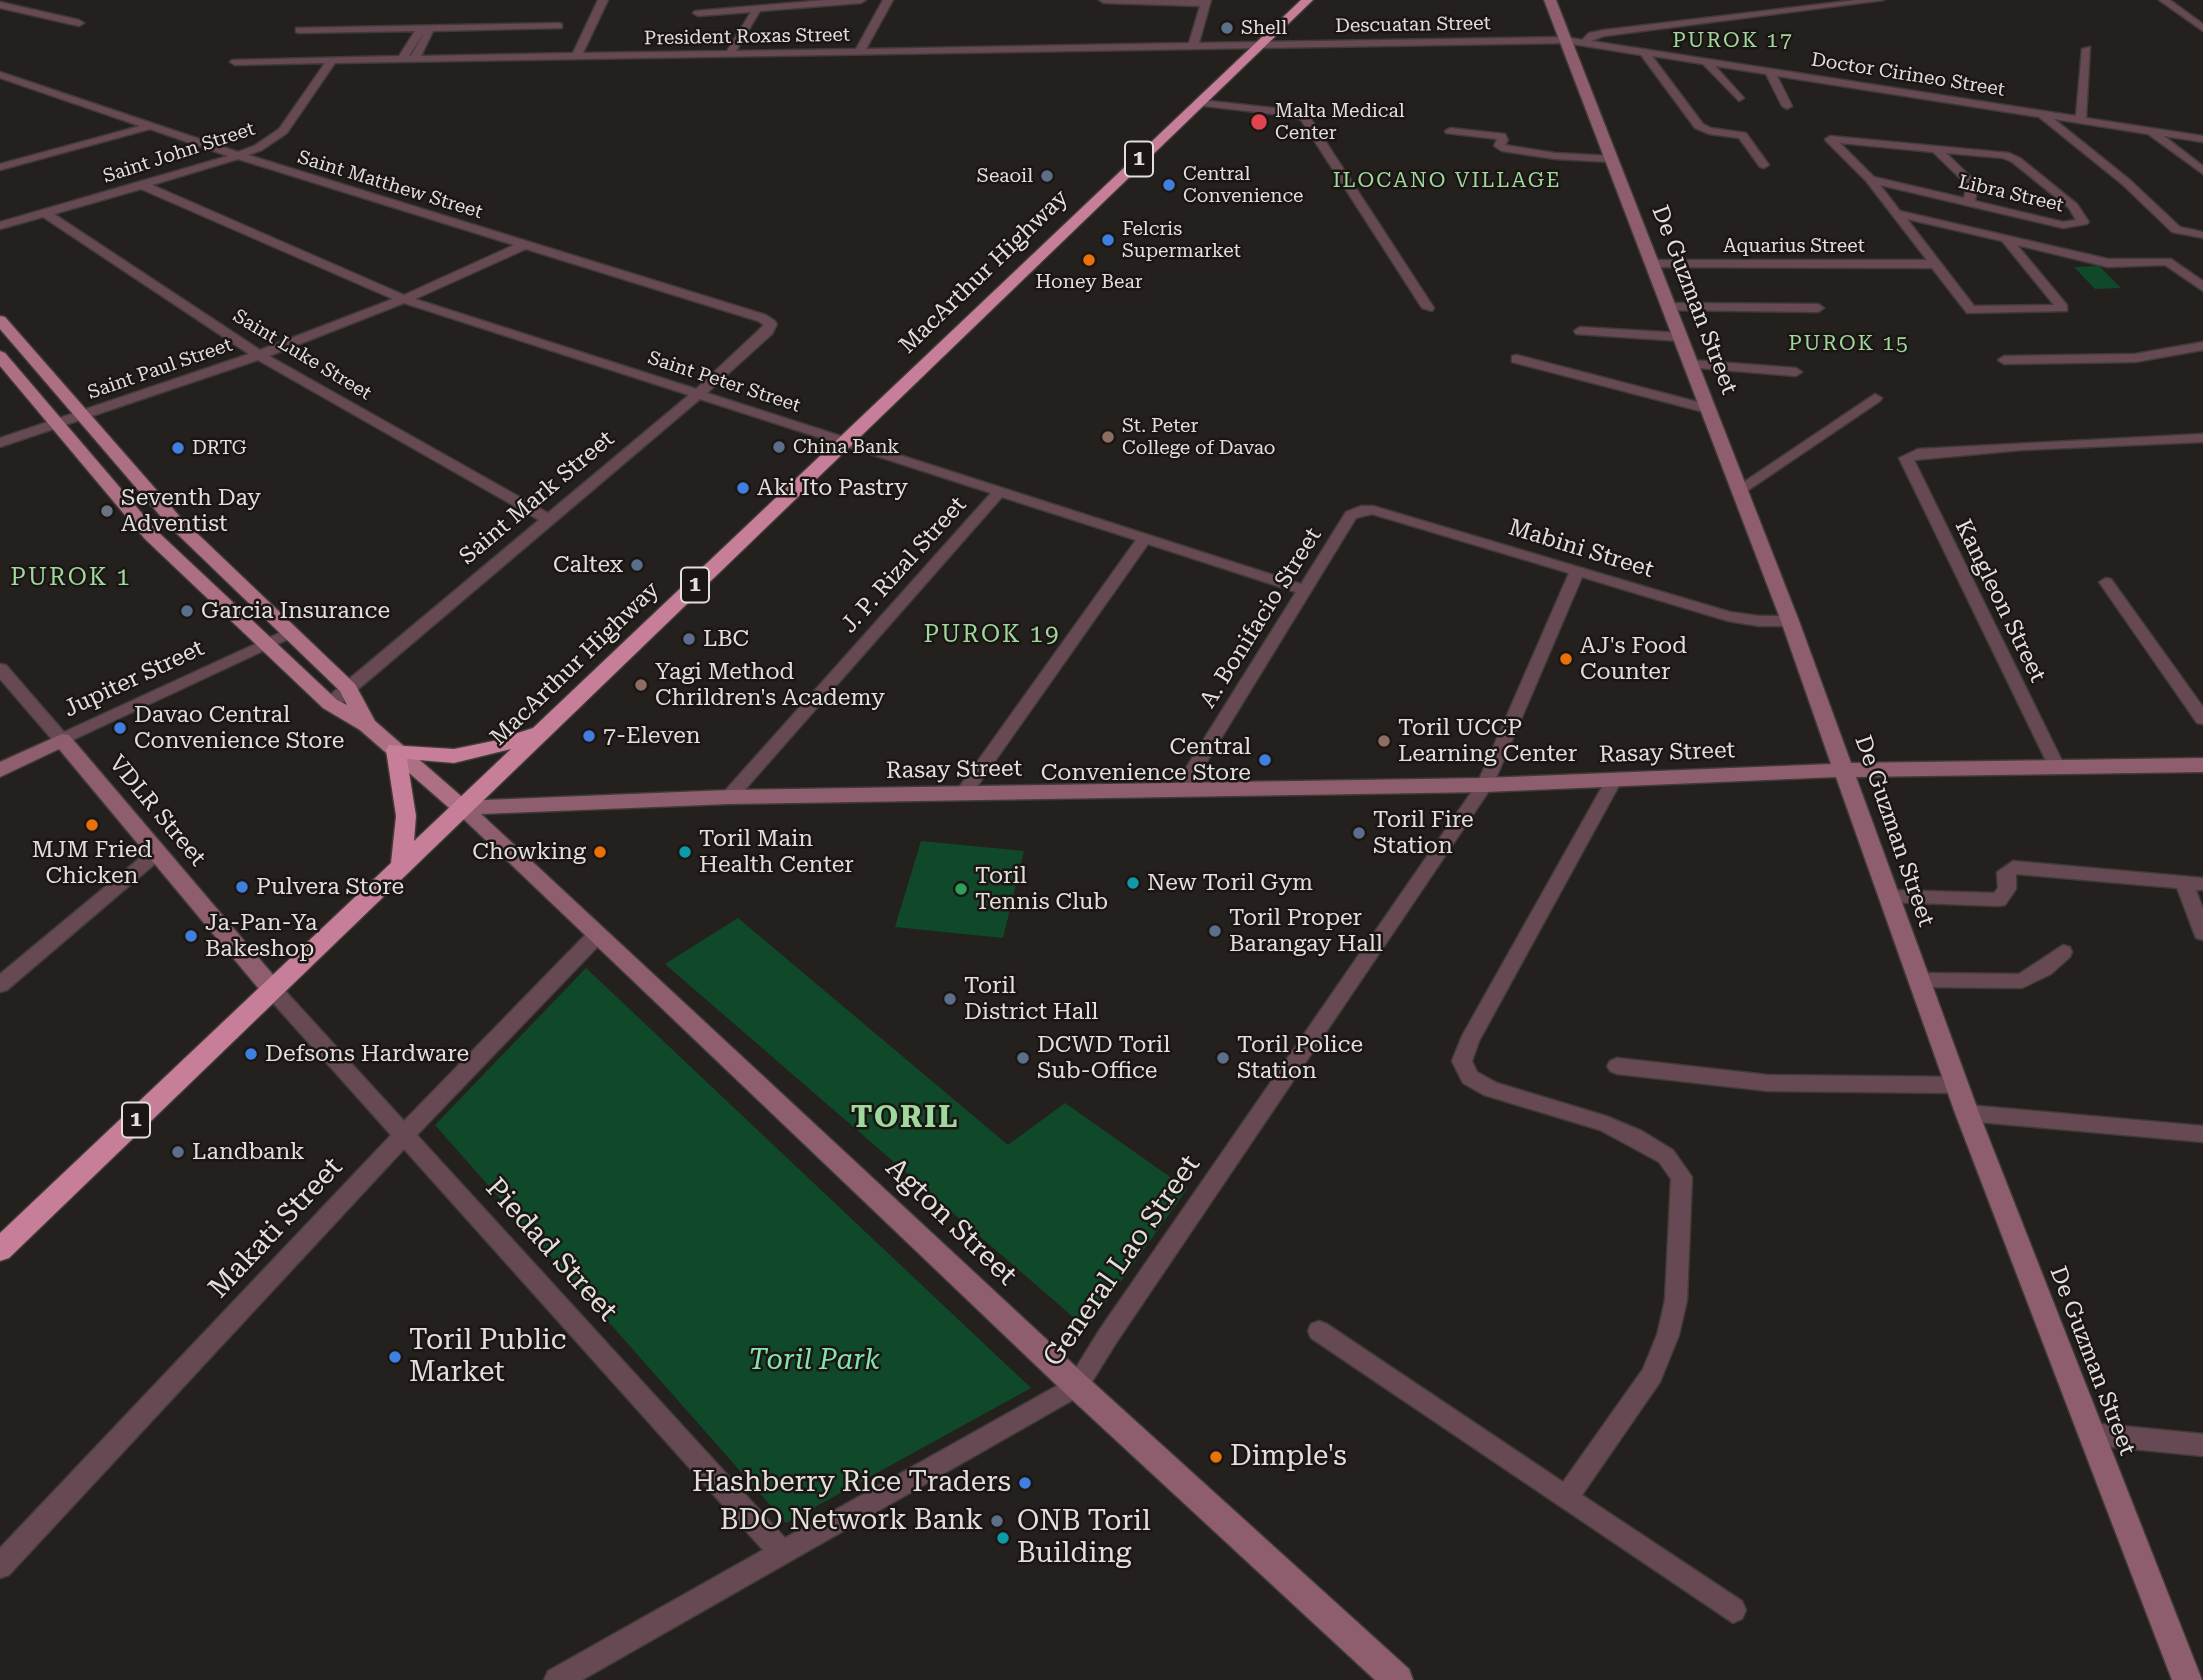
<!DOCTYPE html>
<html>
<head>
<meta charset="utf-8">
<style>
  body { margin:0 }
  canvas { display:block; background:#24201d }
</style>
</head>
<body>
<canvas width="2203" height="1680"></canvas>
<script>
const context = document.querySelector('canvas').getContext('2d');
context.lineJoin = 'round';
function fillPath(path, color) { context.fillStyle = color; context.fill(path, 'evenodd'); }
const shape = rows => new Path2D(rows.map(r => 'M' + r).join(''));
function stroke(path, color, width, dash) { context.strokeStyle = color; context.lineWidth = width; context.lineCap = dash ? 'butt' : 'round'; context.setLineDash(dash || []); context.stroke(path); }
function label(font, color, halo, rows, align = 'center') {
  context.font = font + ' "Roboto Serif",serif'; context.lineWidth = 5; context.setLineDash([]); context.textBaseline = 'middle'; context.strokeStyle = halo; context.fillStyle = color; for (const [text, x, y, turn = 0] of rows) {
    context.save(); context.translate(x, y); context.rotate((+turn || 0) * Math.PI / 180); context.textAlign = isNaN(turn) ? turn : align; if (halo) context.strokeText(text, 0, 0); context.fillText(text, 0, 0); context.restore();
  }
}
const green = shape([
  [2099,266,2121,288,2095,289,2074,267],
  [921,841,1024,851,1003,938,895,927],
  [738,918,1008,1145,1065,1103,1187,1189,1087,1329,665,964],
  [586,968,804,1174,1031,1388,786,1523,435,1125]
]);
const street = shape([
  [598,0,608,0,583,53,727,51,751,12,698,16,693,13,695,11,826,0,866,0,861,3,760,11,736,51,856,49,883,0,893,0,866,49,1189,43,1200,6,1104,3,1099,0,1211,0,1199,43,1566,37,1582,40,1589,33,1604,30,1856,0,1884,0,1604,36,1591,41,2076,116,2082,49,2090,47,2086,118,2203,136,2203,142,2164,136,2203,166,2203,174,2148,134,2054,119,2130,180,2180,227,2203,232,2203,238,2172,232,2122,184,2039,117,1777,76,1792,106,1787,109,1782,106,1766,74,1715,66,1744,98,1739,101,1703,64,1652,56,1703,124,1711,128,1746,133,1769,165,1764,168,1760,167,1739,138,1709,134,1695,128,1641,55,1566,43,335,63,287,133,262,150,248,155,766,315,775,321,777,324,772,334,707,393,1301,584,1346,512,1361,506,1373,506,1730,612,1759,616,1790,616,1798,621,1790,626,1759,626,1728,621,1582,577,1493,785,1116,1343,1085,1393,582,1680,544,1680,548,1671,763,1550,404,1149,9,1575,0,1578,0,1548,391,1135,265,994,263,989,265,984,272,982,279,984,404,1121,591,929,605,929,607,934,605,939,417,1135,785,1538,1069,1379,1100,1329,1477,784,1569,573,1372,514,1356,518,1187,794,1181,796,1172,790,1296,592,1148,544,969,798,963,800,954,794,957,790,1136,540,1002,497,735,801,729,803,720,797,723,793,991,493,700,399,336,708,324,708,322,704,324,700,539,520,258,360,0,447,0,438,249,354,43,217,0,229,0,222,228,156,150,129,0,170,0,164,140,126,0,78,0,72,238,152,254,146,279,129,325,63,235,65,230,62,232,60,399,56,415,31,299,33,296,32,296,28,559,23,562,24,562,28,433,31,421,56,573,53,598,0],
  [424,33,411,56,409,56,423,34,424,33],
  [238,159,514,245,404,295,152,185,238,159],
  [141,189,393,299,260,350,54,214,141,189],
  [526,249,758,321,764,325,696,389,415,299,526,249],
  [404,303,689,395,548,513,269,356,404,303],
  [2159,0,2170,0,2203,24,2203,31,2159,0],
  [0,2,79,20,84,23,79,26,0,8,0,2],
  [1200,100,1292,110,1309,116,1434,308,1432,311,1422,308,1301,120,1290,116,1196,105,1196,101,1200,100],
  [1450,128,1505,134,1508,140,1505,145,1555,153,1612,156,1617,159,1612,162,1555,159,1502,151,1494,146,1497,139,1446,133,1445,131,1450,128],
  [1830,136,2009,153,2020,158,2077,204,2089,222,2087,224,2063,228,1880,185,1900,211,2108,259,2171,259,2203,281,2203,291,2165,265,2108,267,2017,245,2067,305,2067,311,1967,313,1932,268,1648,267,1646,264,1652,260,1927,260,1866,181,1826,141,1825,139,1830,136],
  [1840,143,1933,152,1967,185,1964,198,1874,177,1840,143],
  [1946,153,2003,158,2012,162,2069,208,2076,220,2063,222,1975,201,1978,184,1946,153],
  [1907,219,2002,241,2054,305,1974,306,1907,219],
  [1669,303,1818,304,1824,308,1818,312,1665,310,1663,307,1669,303],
  [1580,327,1680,333,1686,337,1680,341,1576,334,1574,331,1580,327],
  [2203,342,2203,350,2135,362,2004,364,1998,360,2004,356,2135,354,2203,342],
  [1517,355,1713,406,1715,409,1708,413,1512,362,1512,356,1517,355],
  [1691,360,1796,368,1802,372,1796,376,1686,367,1686,361,1691,360],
  [1875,394,1882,398,1880,401,1744,493,1734,493,1732,490,1875,394],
  [2203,434,2203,442,2022,450,1914,460,2065,767,2063,771,2051,771,1899,458,1918,449,2203,434],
  [2106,578,2111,579,2203,707,2203,724,2197,723,2099,582,2106,578],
  [290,628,298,633,295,636,62,745,56,744,0,679,0,664,6,665,64,732,290,628],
  [1614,774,1622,780,1479,1041,1472,1061,1477,1072,1497,1083,1606,1116,1642,1131,1673,1150,1692,1177,1687,1300,1679,1335,1660,1382,1582,1495,1742,1601,1746,1610,1742,1619,1733,1623,1311,1338,1308,1331,1311,1324,1319,1321,1327,1324,1563,1482,1643,1369,1657,1335,1665,1300,1671,1179,1659,1162,1600,1130,1484,1095,1463,1083,1452,1061,1462,1036,1606,780,1614,774],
  [158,846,164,848,167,852,164,856,7,990,0,992,0,974,152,848,158,846],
  [2013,861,2203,878,2203,890,2196,890,2203,909,2203,940,2196,938,2194,933,2177,888,2016,874,2016,889,2005,905,1999,906,1889,902,1880,896,1889,890,1994,893,1998,888,1997,872,2013,861],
  [2063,945,2070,947,2072,952,2070,957,2051,974,2022,988,1919,987,1912,985,1910,980,1912,975,1919,973,2019,974,2063,945],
  [1617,1058,1768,1075,1957,1077,1964,1079,1967,1085,1964,1091,1957,1093,1768,1091,1617,1074,1610,1071,1607,1066,1610,1061,1617,1058],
  [1967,1105,2203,1126,2203,1142,1967,1121,1960,1119,1957,1113,1960,1107,1967,1105],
  [2092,1423,2203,1434,2203,1456,2092,1445,2084,1442,2080,1434,2084,1426,2092,1423]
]);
const secondary = shape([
  [1544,0,1556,0,1799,621,1851,763,2203,758,2203,772,1856,777,1979,1113,2202,1680,2172,1680,1955,1113,1836,777,1485,792,729,804,481,814,1087,1377,1409,1669,1413,1680,1375,1680,1067,1395,452,808,462,801,729,790,1485,778,1831,764,1781,621,1544,0],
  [62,734,69,735,280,983,283,989,280,995,272,998,264,995,59,749,0,777,0,762,62,734]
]);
const primary = shape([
  [0,316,5,317,181,518,355,684,375,721,469,803,472,808,469,813,455,813,360,730,323,708,145,539,0,366,0,351,5,353,157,531,337,700,347,705,340,691,169,526,0,329,0,316]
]);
const highway = shape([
  [1301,0,1313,0,9,1258,0,1261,0,1233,391,863,396,816,386,750,389,745,454,749,493,741,533,728,1301,0],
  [511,749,414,841,416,816,407,759,454,763,511,749]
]);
const markers = [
  [1227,28,7,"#5c6f8a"],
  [1259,122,9,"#e0444e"],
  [1047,176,7,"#5c6f8a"],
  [1169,185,7,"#3f7fe0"],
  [1108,240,7,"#3f7fe0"],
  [1089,260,7,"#e8710a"],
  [1108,437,7,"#8d6e63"],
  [779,447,7,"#5c6f8a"],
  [178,448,7,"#3f7fe0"],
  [743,488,7,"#3f7fe0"],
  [107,511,7,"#6b7280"],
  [637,565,7,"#5c6f8a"],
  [187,611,7,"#5c6f8a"],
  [689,639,7,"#5c6f8a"],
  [1566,659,7,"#e8710a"],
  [641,685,7,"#8d6e63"],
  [120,728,7,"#3f7fe0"],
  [589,736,7,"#3f7fe0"],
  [1384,741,7,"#8d6e63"],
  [1265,760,7,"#3f7fe0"],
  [92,825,7,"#e8710a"],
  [1359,833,7,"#5c6f8a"],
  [600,852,7,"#e8710a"],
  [685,852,7,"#0f9aa8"],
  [1133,883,7,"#0f9aa8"],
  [242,887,7,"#3f7fe0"],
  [961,889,7,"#2e9e5b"],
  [1215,931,7,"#5c6f8a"],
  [191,936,7,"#3f7fe0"],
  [950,999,7,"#5c6f8a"],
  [251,1054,7,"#3f7fe0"],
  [1023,1058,7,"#5c6f8a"],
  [1223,1058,7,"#5c6f8a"],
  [178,1152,7,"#5c6f8a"],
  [395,1357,7,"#3f7fe0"],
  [1216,1457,7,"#e8710a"],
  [1025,1483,7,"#3f7fe0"],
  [997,1521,7,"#5c6f8a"],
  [1003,1538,7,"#0f9aa8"]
];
const farStreetnames = [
  ["Descuatan Street",1413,25,-1],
  ["President Roxas Street",747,37,-1],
  ["Doctor Cirineo Street",1908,75,9],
  ["Saint John Street",179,153,-18],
  ["Saint Matthew Street",390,185,17],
  ["Libra Street",2011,194,13],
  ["Aquarius Street",1794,246],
  ["Saint Luke Street",302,355,31],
  ["Saint Paul Street",160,369,-19],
  ["Saint Peter Street",724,382,18]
];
const farPoinames = [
  ["Shell",1241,28],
  ["Malta Medical",1275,111],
  ["Center",1275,133],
  ["Central",1183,174],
  ["Convenience",1183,196],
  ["Seaoil",1033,176,"right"],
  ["Felcris",1122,229],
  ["Supermarket",1122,251],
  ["Honey Bear",1089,282,"center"],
  ["St. Peter",1122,426],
  ["College of Davao",1122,448],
  ["China Bank",793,447],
  ["DRTG",192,448]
];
const farNeighbourhoodnames = [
  ["PUROK 17",1733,41],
  ["ILOCANO VILLAGE",1447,181],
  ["PUROK 15",1849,344]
];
const shields = [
  [1139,159,28],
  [695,585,28],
  [136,1120,28]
];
const shieldNames = [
  ["1",1139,159],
  ["1",695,585],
  ["1",136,1120]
];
const streetNames = [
  ["MacArthur Highway",984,272,-44],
  ["De Guzman Street",1694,300,69],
  ["Saint Mark Street",537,498,-40],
  ["Mabini Street",1581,549,17],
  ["J. P. Rizal Street",904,565,-48],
  ["Kangleon Street",2000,601,64],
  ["A. Bonifacio Street",1261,618,-58],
  ["MacArthur Highway",575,664,-44],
  ["Jupiter Street",134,679,-25],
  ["Rasay Street",1667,753,-2],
  ["Rasay Street",954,770,-1],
  ["VDLR Street",157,811,50],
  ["De Guzman Street",1894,831,71],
  ["De Guzman Street",2092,1361,69]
];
const poiNames = [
  ["Aki Ito Pastry",757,488],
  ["Seventh Day",121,498],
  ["Adventist",121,524],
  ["Caltex",623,565,"right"],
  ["Garcia Insurance",201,611],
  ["LBC",703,639],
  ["AJ's Food",1580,646],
  ["Counter",1580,672],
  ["Yagi Method",655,672],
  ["Chrildren's Academy",655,698],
  ["Davao Central",134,715],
  ["Convenience Store",134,741],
  ["Toril UCCP",1398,728],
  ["Learning Center",1398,754],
  ["7-Eleven",603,736],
  ["Central",1251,747,"right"],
  ["Convenience Store",1251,773,"right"],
  ["Toril Fire",1373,820],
  ["Station",1373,846],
  ["Toril Main",699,839],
  ["Health Center",699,865],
  ["MJM Fried",92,850,"center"],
  ["Chicken",92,876,"center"],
  ["Chowking",586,852,"right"],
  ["Toril",975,876],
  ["Tennis Club",975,902],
  ["New Toril Gym",1147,883],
  ["Pulvera Store",256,887],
  ["Toril Proper",1229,918],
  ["Barangay Hall",1229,944],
  ["Ja-Pan-Ya",205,923],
  ["Bakeshop",205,949],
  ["Toril",964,986],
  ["District Hall",964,1012],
  ["DCWD Toril",1037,1045],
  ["Sub-Office",1037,1071],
  ["Toril Police",1237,1045],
  ["Station",1237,1071],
  ["Defsons Hardware",265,1054],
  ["Landbank",192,1152]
];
const neighbourhoodNames = [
  ["PUROK 1",71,578],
  ["PUROK 19",992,635]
];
const nearStreetnames = [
  ["Agton Street",951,1222,44],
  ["Makati Street",276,1228,-47],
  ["Piedad Street",551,1250,48],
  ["General Lao Street",1122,1261,-55]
];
const nearPoinames = [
  ["Toril Public",409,1341],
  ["Market",409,1373],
  ["Dimple's",1230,1457],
  ["Hashberry Rice Traders",1011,1483,"right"],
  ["BDO Network Bank",983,1521,"right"],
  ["ONB Toril",1017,1522],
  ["Building",1017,1554]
];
const nearParknames = [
  ["Toril Park",814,1361]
];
const districtNames = [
  ["TORIL",905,1118]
];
fillPath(green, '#0f492a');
stroke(street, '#3f3b38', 3);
stroke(secondary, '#3f3b38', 3);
stroke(primary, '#3f3b38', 3);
stroke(highway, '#3f3b38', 3);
fillPath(street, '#674953');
fillPath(secondary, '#8e5e6e');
fillPath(primary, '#ac6f84');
fillPath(highway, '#c77e98');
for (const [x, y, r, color] of markers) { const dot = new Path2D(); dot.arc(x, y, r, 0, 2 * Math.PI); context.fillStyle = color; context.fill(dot); stroke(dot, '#1b1614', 2.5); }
label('19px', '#e2dfdd', '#1b1614', farStreetnames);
label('19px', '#e2dfdd', '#1b1614', farPoinames, 'left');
context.letterSpacing = '2px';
label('21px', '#9ed89d', '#1b1614', farNeighbourhoodnames);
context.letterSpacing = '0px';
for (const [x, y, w] of shields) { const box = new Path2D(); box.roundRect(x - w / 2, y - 17.5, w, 35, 5); context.fillStyle = '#1b1614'; context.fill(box); stroke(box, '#e2dfdd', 2); }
label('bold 21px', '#e2dfdd', null, shieldNames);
label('23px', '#e2dfdd', '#1b1614', streetNames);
label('23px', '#e2dfdd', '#1b1614', poiNames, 'left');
context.letterSpacing = '2px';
label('24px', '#9ed89d', '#1b1614', neighbourhoodNames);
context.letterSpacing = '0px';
label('28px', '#e2dfdd', '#1b1614', nearStreetnames);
label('28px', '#e2dfdd', '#1b1614', nearPoinames, 'left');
label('italic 28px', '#85e5a8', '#1b1614', nearParknames);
context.letterSpacing = '2px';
label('bold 30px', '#9ed89d', '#1b1614', districtNames);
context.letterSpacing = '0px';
</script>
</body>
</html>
